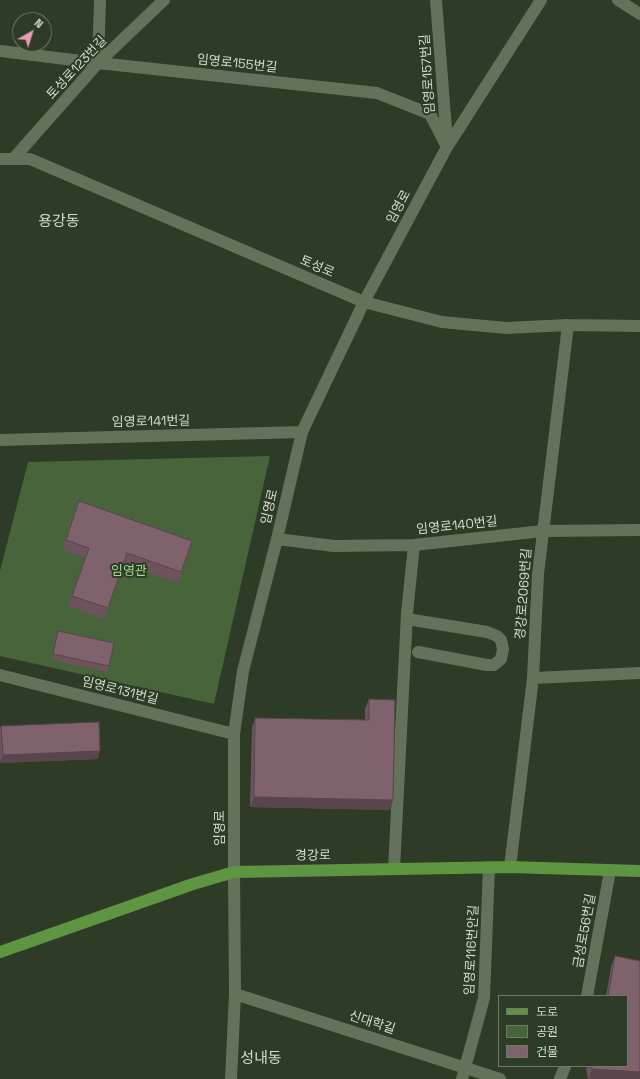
<!DOCTYPE html>
<html>
<head>
<meta charset="utf-8">
<style>
  body { margin:0 }
  #map { position:relative; width:640px; height:1079px; overflow:hidden; background:#2d3b27; font-family:"Space Grotesk","Noto Sans KR",sans-serif }
  canvas { display:block }
  .legend { position:absolute; left:498px; top:995px; width:130px; height:72px; box-sizing:border-box; background:#2d3b27; border:1px solid #6f7b6a; margin:0; padding:5px 7px; list-style:none; font-size:12px; color:#d3dccf }
  .legend li { display:flex; align-items:center; gap:8px; height:20px }
  .legend b { width:20px; border:1px solid #6f7b6a }
  .north { position:absolute; left:12px; top:12px; width:40px; height:40px; box-sizing:border-box; background:#2d3b27; border:1px solid #6f7b6a; border-radius:50%; rotate:39deg; font-size:11px; font-weight:700; line-height:16px; text-align:center; color:#d3dccf }
  .north::after { content:''; display:block; margin:auto; width:14px; height:18px; background:#f09ab7; clip-path:polygon(50% 0,100% 100%,50% 72%,0 100%) }
</style>
</head>
<body>
<div id="map">
<canvas width="640" height="1079"></canvas>
<ul class="legend">
<li><b style="height:5px;background:#5e9541"></b>도로</li>
<li><b style="height:11px;background:#47643b"></b>공원</li>
<li><b style="height:11px;background:#7f626b"></b>건물</li>
</ul>
<div class="north">N</div>
</div>
<script>
const context = document.querySelector('canvas').getContext('2d');
context.lineJoin = 'round';
function fillPath(path, color) { context.fillStyle = color; context.fill(path, 'evenodd'); }
const shape = rows => new Path2D(rows.map(r => 'M' + r).join(''));
function stroke(path, color, width, dash) { context.strokeStyle = color; context.lineWidth = width; context.lineCap = dash ? 'butt' : 'round'; context.setLineDash(dash || []); context.stroke(path); }
function label(font, color, halo, rows, align = 'center') {
  context.font = font + ' "Space Grotesk","Noto Sans KR",sans-serif'; context.lineWidth = 4; context.setLineDash([]); context.textBaseline = 'middle'; context.strokeStyle = halo; context.fillStyle = color; for (const [text, x, y, turn = 0] of rows) {
    context.save(); context.translate(x, y); context.rotate((+turn || 0) * Math.PI / 180); context.textAlign = isNaN(turn) ? turn : align; if (halo) context.strokeText(text, 0, 0); context.fillText(text, 0, 0); context.restore();
  }
}
const green = shape([
  [270,456,214,704,0,656,0,571,28,462]
]);
const minor = shape([
  [436,0,447,142],
  [618,0,640,14],
  [0,51,98,63,377,93,430,114,447,147],
  [98,63,100,0],
  [14,158,98,63,164,0],
  [0,159,30,159,364,302,442,322,506,328,568,325,640,326],
  [0,440,302,432],
  [277,539,334,546,414,545,543,531,640,530],
  [407,619,487,632,497,636,501,640,503,649,501,659,494,665,487,665,418,652],
  [0,675,234,734],
  [533,678,640,673],
  [510,867,533,678,538,574,568,325],
  [394,869,407,613,414,545],
  [235,994,500,1079],
  [587,996,610,871],
  [231,1079,235,994,234,872,234,734,243,671,277,539,302,432,364,302,447,147,541,0],
  [462,1079,484,998,489,867],
  [560,1079,565,1066]
]);
const major = shape([
  [0,952,193,884,234,872,510,867,640,871]
]);
const wall = shape([
  [79,501,192,541,178,583,124,564,104,619,68,606,85,558,62,550],
  [58,631,109,666,107,672,52,660,56,636],
  [369,699,393,800,390,810,250,807,252,728,255,718,365,720,365,709],
  [1,726,98,759,0,763,0,729],
  [615,956,640,961,640,1079,588,1079,586,1069,587,1066,627,1066,627,996,606,996,611,967]
]);
const shadedWall = shape([
  [100,751,98,759,0,763,3,755],
  [254,797,393,800,390,810,250,807],
  [592,1069,640,1072,640,1079,589,1079]
]);
const building = shape([
  [79,501,192,541,181,572,127,553,108,608,72,596,89,548,66,540,79,501],
  [58,631,114,643,109,666,53,654,58,631],
  [369,699,395,700,393,800,254,797,255,718,369,720,369,699],
  [99,722,100,751,3,755,1,726,99,722],
  [615,956,640,961,640,1072,592,1069,591,1066,627,1066,627,996,608,996,615,956]
]);
const streetNames = [
  ["임영로155번길",237,64,6],
  ["토성로123번길",77,68,-47],
  ["임영로157번길",428,74,-94],
  ["임영로",399,207,-62],
  ["토성로",317,267,23],
  ["임영로141번길",151,422,-1],
  ["임영로",270,507,-77],
  ["임영로140번길",457,526,-6],
  ["경강로2069번길",524,594,-86],
  ["임영로131번길",120,691,14],
  ["임영로",220,828,-90],
  ["경강로",313,856,-1],
  ["금성로56번길",585,931,-80],
  ["임영로116번안길",472,950,-87],
  ["신대학길",372,1023,18]
];
const parkNames = [
  ["임영관",129,571]
];
const quarterNames = [
  ["용강동",59,222],
  ["성내동",261,1059]
];
fillPath(green, '#47643b');
stroke(minor, '#62725b', 12);
stroke(major, '#5e9541', 12);
fillPath(wall, '#6d545c');
fillPath(shadedWall, '#59454b');
fillPath(building, '#7f626b');
stroke(building, '#59454b', 1);
label('13px', '#d3dccf', '#2d3b27', streetNames);
label('13px', '#a3d68e', '#2d3b27', parkNames);
label('15px', '#d3dccf', '#2d3b27', quarterNames);
</script>
</body>
</html>
